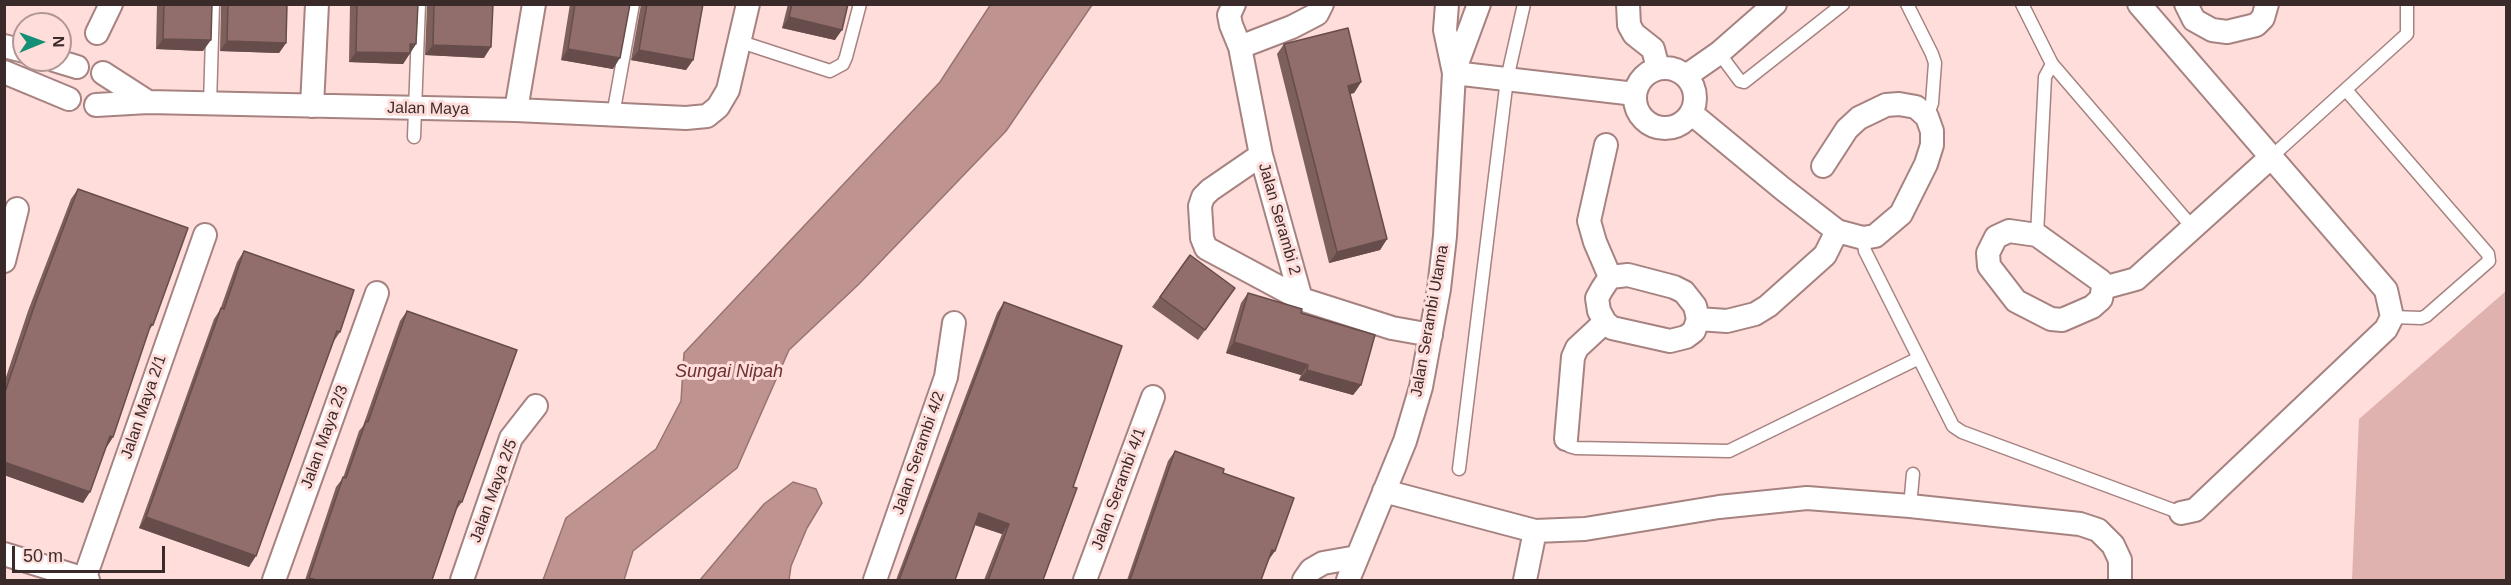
<!DOCTYPE html>
<html>
<head>
<meta charset="utf-8">
<style>
  body { margin:0 }
  #map { position:relative; width:2511px; height:585px; overflow:hidden; background:#fedddb; font-family:Helvetica,sans-serif }
  canvas { display:block }
  .frame { position:absolute; inset:0; border:6px solid #3a2b2a; pointer-events:none }
  .north { position:absolute; left:12px; top:12px; width:60px; height:60px; box-sizing:border-box; background:#fedddb; border:2px solid #b09694; border-radius:50%; rotate:89deg; font-size:16px; font-weight:700; line-height:24px; text-align:center; color:#3a2b2a }
  .north::after { content:''; display:block; margin:auto; width:21px; height:27px; background:#159076; clip-path:polygon(50% 0,100% 100%,50% 72%,0 100%) }
  .scale { position:absolute; left:12px; top:546px; width:153px; height:27px; box-sizing:border-box; border:3px solid #3a2b2a; border-top:0; padding-left:8px; font-size:18px; line-height:21px; white-space:nowrap; color:#3a2b2a; -webkit-text-stroke:4px #fedddb; paint-order:stroke }
</style>
</head>
<body>
<div id="map">
<canvas width="2511" height="585"></canvas>
<div class="frame"></div>
<div class="north">N</div>
<div class="scale">50 m</div>
</div>
<script>
const context = document.querySelector('canvas').getContext('2d');
context.lineJoin = 'round';
function fillPath(path, color) { context.fillStyle = color; context.fill(path, 'evenodd'); }
const shape = rows => new Path2D(rows.map(r => 'M' + r).join(''));
function stroke(path, color, width, dash) { context.strokeStyle = color; context.lineWidth = width; context.lineCap = dash ? 'butt' : 'round'; context.setLineDash(dash || []); context.stroke(path); }
function label(font, color, halo, rows, align = 'center') {
  context.font = font + ' Helvetica,sans-serif'; context.lineWidth = 6; context.setLineDash([]); context.textBaseline = 'middle'; context.strokeStyle = halo; context.fillStyle = color; for (const [text, x, y, turn = 0] of rows) {
    context.save(); context.translate(x, y); context.rotate((+turn || 0) * Math.PI / 180); context.textAlign = isNaN(turn) ? turn : align; if (halo) context.strokeText(text, 0, 0); context.fillText(text, 0, 0); context.restore();
  }
}
const green = shape([
  [2506,291,2506,580,2352,580,2359,419]
]);
const water = shape([
  [991,4,1092,5,1006,131,859,284,789,350,737,468,633,551,624,580,543,580,566,518,656,449,681,401,684,353,940,82,991,4],
  [793,482,816,489,822,503,807,528,791,566,789,580,700,580,764,504,793,482]
]);
const lane = shape([
  [1907,4,1932,54,1935,63,1932,103,1927,117],
  [2022,4,2052,64,2193,228],
  [741,42,830,71,843,64,846,57,860,4],
  [1719,53,1740,81,1744,82,1843,4],
  [2346,90,2488,254,2489,261,2426,316,2421,318,2392,317],
  [210,104,213,4],
  [613,115,633,4],
  [414,137,419,4],
  [2270,158,2407,34,2407,4],
  [2037,235,2045,77,2052,64],
  [1863,238,1865,251,1953,426,1962,432,2181,513],
  [1566,439,1569,446,1576,448,1729,451,1919,358],
  [1459,469,1507,79,1524,4],
  [1910,506,1913,474]
]);
const street = shape([
  [1234,4,1229,15,1231,25,1240,47,1261,155,1301,299],
  [1628,4,1629,25,1634,34,1653,49,1658,68],
  [2139,4,2386,290,2392,317,2386,329,2195,510,2181,513],
  [2186,4,2194,20,2212,30,2227,32,2256,25,2263,18,2267,4],
  [97,33,111,4],
  [4,46,24,51],
  [1240,47,1292,27,1317,14,1322,4],
  [54,60,77,67],
  '1635 98a30 30 0 1 1 60 0a30 30 0 1 1-60 0Z',
  [4,72,69,99],
  [1454,72,1479,4],
  [103,73,148,102],
  [1454,73,1635,94],
  [1686,76,1719,53,1775,4],
  [96,105,148,102,516,110,686,118,707,116,718,107,728,90,748,4],
  [312,106,317,4],
  [516,110,534,4],
  [1691,113,1783,189,1837,231,1863,238,1875,236,1901,214,1926,164,1932,145,1932,131,1927,117,1916,107,1899,104,1886,105,1859,118,1847,129,1823,166],
  [1606,145,1589,221,1595,242,1610,277],
  [1261,155,1210,190,1203,197,1200,206,1202,238,1206,248,1301,299,1392,328,1431,335],
  [2009,231,2037,235,2101,281,2103,288,2101,299,2092,307,2062,320,2051,319,2016,301,1989,266,1988,253,1996,237,2009,231],
  [4,261,17,209],
  [1628,275,1674,287,1684,292,1695,306,1698,319,1694,331,1686,337,1670,341,1612,328,1605,322,1599,311,1597,298,1602,289,1610,277,1628,275],
  [2103,288,2136,279,2270,158],
  [1698,319,1727,321,1755,314,1768,306,1825,255,1837,231],
  [1566,439,1573,357,1577,348,1605,322],
  [1384,491,1535,531,1585,529,1719,507,1807,498,1910,506,2080,524,2098,530,2113,545,2120,560,2120,580],
  [4,554,88,580],
  [84,580,205,235],
  [274,580,377,293],
  [462,580,511,438,536,406],
  [875,580,946,377,954,323],
  [1085,580,1153,397],
  [1304,580,1311,570,1323,563,1357,557],
  [1348,580,1405,441,1421,387,1439,289,1445,236,1454,73,1445,30,1447,4],
  [1525,580,1535,531]
]);
const wall = shape([
  [157,4,212,4,203,51,156,49],
  [221,4,287,4,286,43,279,53,220,51],
  [350,4,418,4,416,44,403,64,349,62],
  [427,4,493,4,484,58,425,55],
  [570,4,630,4,613,69,561,60],
  [641,4,703,4,693,60,686,70,631,60],
  [788,4,848,4,835,40,782,28],
  [1284,44,1361,82,1354,93,1350,94,1387,239,1380,250,1329,263,1277,54],
  [78,189,153,325,149,330,113,437,106,448,83,503,4,475,4,383,28,311,71,199],
  [244,251,340,332,334,341,249,567,139,528,214,319,220,310,237,262],
  [1190,255,1235,288,1198,340,1152,307],
  [1248,293,1301,313,1361,385,1353,395,1299,380,1301,375,1226,353,1241,303],
  [1004,302,1073,487,1043,580,984,580,1002,534,975,525,955,580,896,580,997,313],
  [407,311,462,502,456,510,432,580,305,580,336,487,343,478,359,431,363,426,400,321],
  [1175,451,1223,473,1268,561,1261,580,1127,580,1168,461]
]);
const shadedWall = shape([
  [789,17,842,30,835,40,782,28],
  [163,39,211,40,203,51,156,49],
  [227,41,286,43,279,53,220,51],
  [410,44,416,44,403,64,349,62,356,52],
  [433,45,491,47,484,58,425,55],
  [568,49,620,58,613,69,561,60],
  [639,50,693,60,686,70,631,60],
  [1361,82,1354,93,1340,96,1348,86],
  [1387,239,1380,250,1329,263,1337,252],
  [1234,342,1308,365,1301,375,1226,353],
  [1307,370,1361,385,1353,395,1299,380],
  [110,436,113,437,106,448,102,446],
  [4,462,90,492,83,503,4,475],
  [979,513,1009,524,1002,534,972,524],
  [146,517,256,556,249,567,139,528],
  [1272,550,1275,551,1268,561]
]);
const building = shape([
  [164,4,212,4,211,40,163,39,164,4],
  [228,4,287,4,286,43,227,41,228,4],
  [357,4,418,4,416,44,410,44,410,53,356,52,357,4],
  [434,4,493,4,491,47,433,45,434,4],
  [575,4,630,4,620,58,568,49,575,4],
  [647,4,703,4,693,60,639,50,647,4],
  [792,4,848,4,842,30,789,17,792,4],
  [1348,28,1361,82,1348,86,1387,239,1337,252,1284,44,1348,28],
  [78,189,188,228,153,325,151,324,113,437,110,436,90,492,4,462,4,395,36,301,78,189],
  [244,251,354,290,340,332,337,331,256,556,146,517,221,308,224,309,244,251],
  [1190,255,1235,288,1205,330,1160,297,1190,255],
  [1248,293,1302,309,1301,313,1375,335,1361,385,1307,370,1308,365,1234,342,1248,293],
  [1004,302,1122,346,1073,487,1077,488,1043,580,988,580,1009,524,979,513,955,580,899,580,1004,302],
  [407,311,517,350,462,502,459,501,432,580,317,580,309,578,343,477,346,478,366,421,368,422,407,311],
  [1175,451,1224,469,1223,473,1294,498,1275,551,1272,550,1261,580,1130,580,1175,451]
]);
const streetNames = [
  ["Jalan Maya",428,109,1],
  ["Jalan Serambi 2",1279,219,74],
  ["Jalan Serambi Utama",1430,321,-80],
  ["Jalan Maya 2/1",144,407,-71],
  ["Jalan Maya 2/3",325,437,-70],
  ["Jalan Serambi 4/2",919,453,-71],
  ["Jalan Serambi 4/1",1119,489,-70],
  ["Jalan Maya 2/5",494,491,-70]
];
const waterNames = [
  ["Sungai Nipah",729,372]
];
fillPath(green, '#dfb2af');
fillPath(water, '#bf9390');
stroke(water, '#977471', 1.5);
stroke(lane, '#a68280', 15);
stroke(street, '#a68280', 26);
stroke(lane, '#fff', 12);
stroke(street, '#fff', 22);
fillPath(wall, '#7d5f5c');
fillPath(shadedWall, '#664d4b');
fillPath(building, '#916e6b');
stroke(building, '#664d4b', 1.5);
label('16px', '#3a2b2a', '#fedddb', streetNames);
label('italic 18px', '#6b302f', '#fedddb', waterNames);
</script>
</body>
</html>
